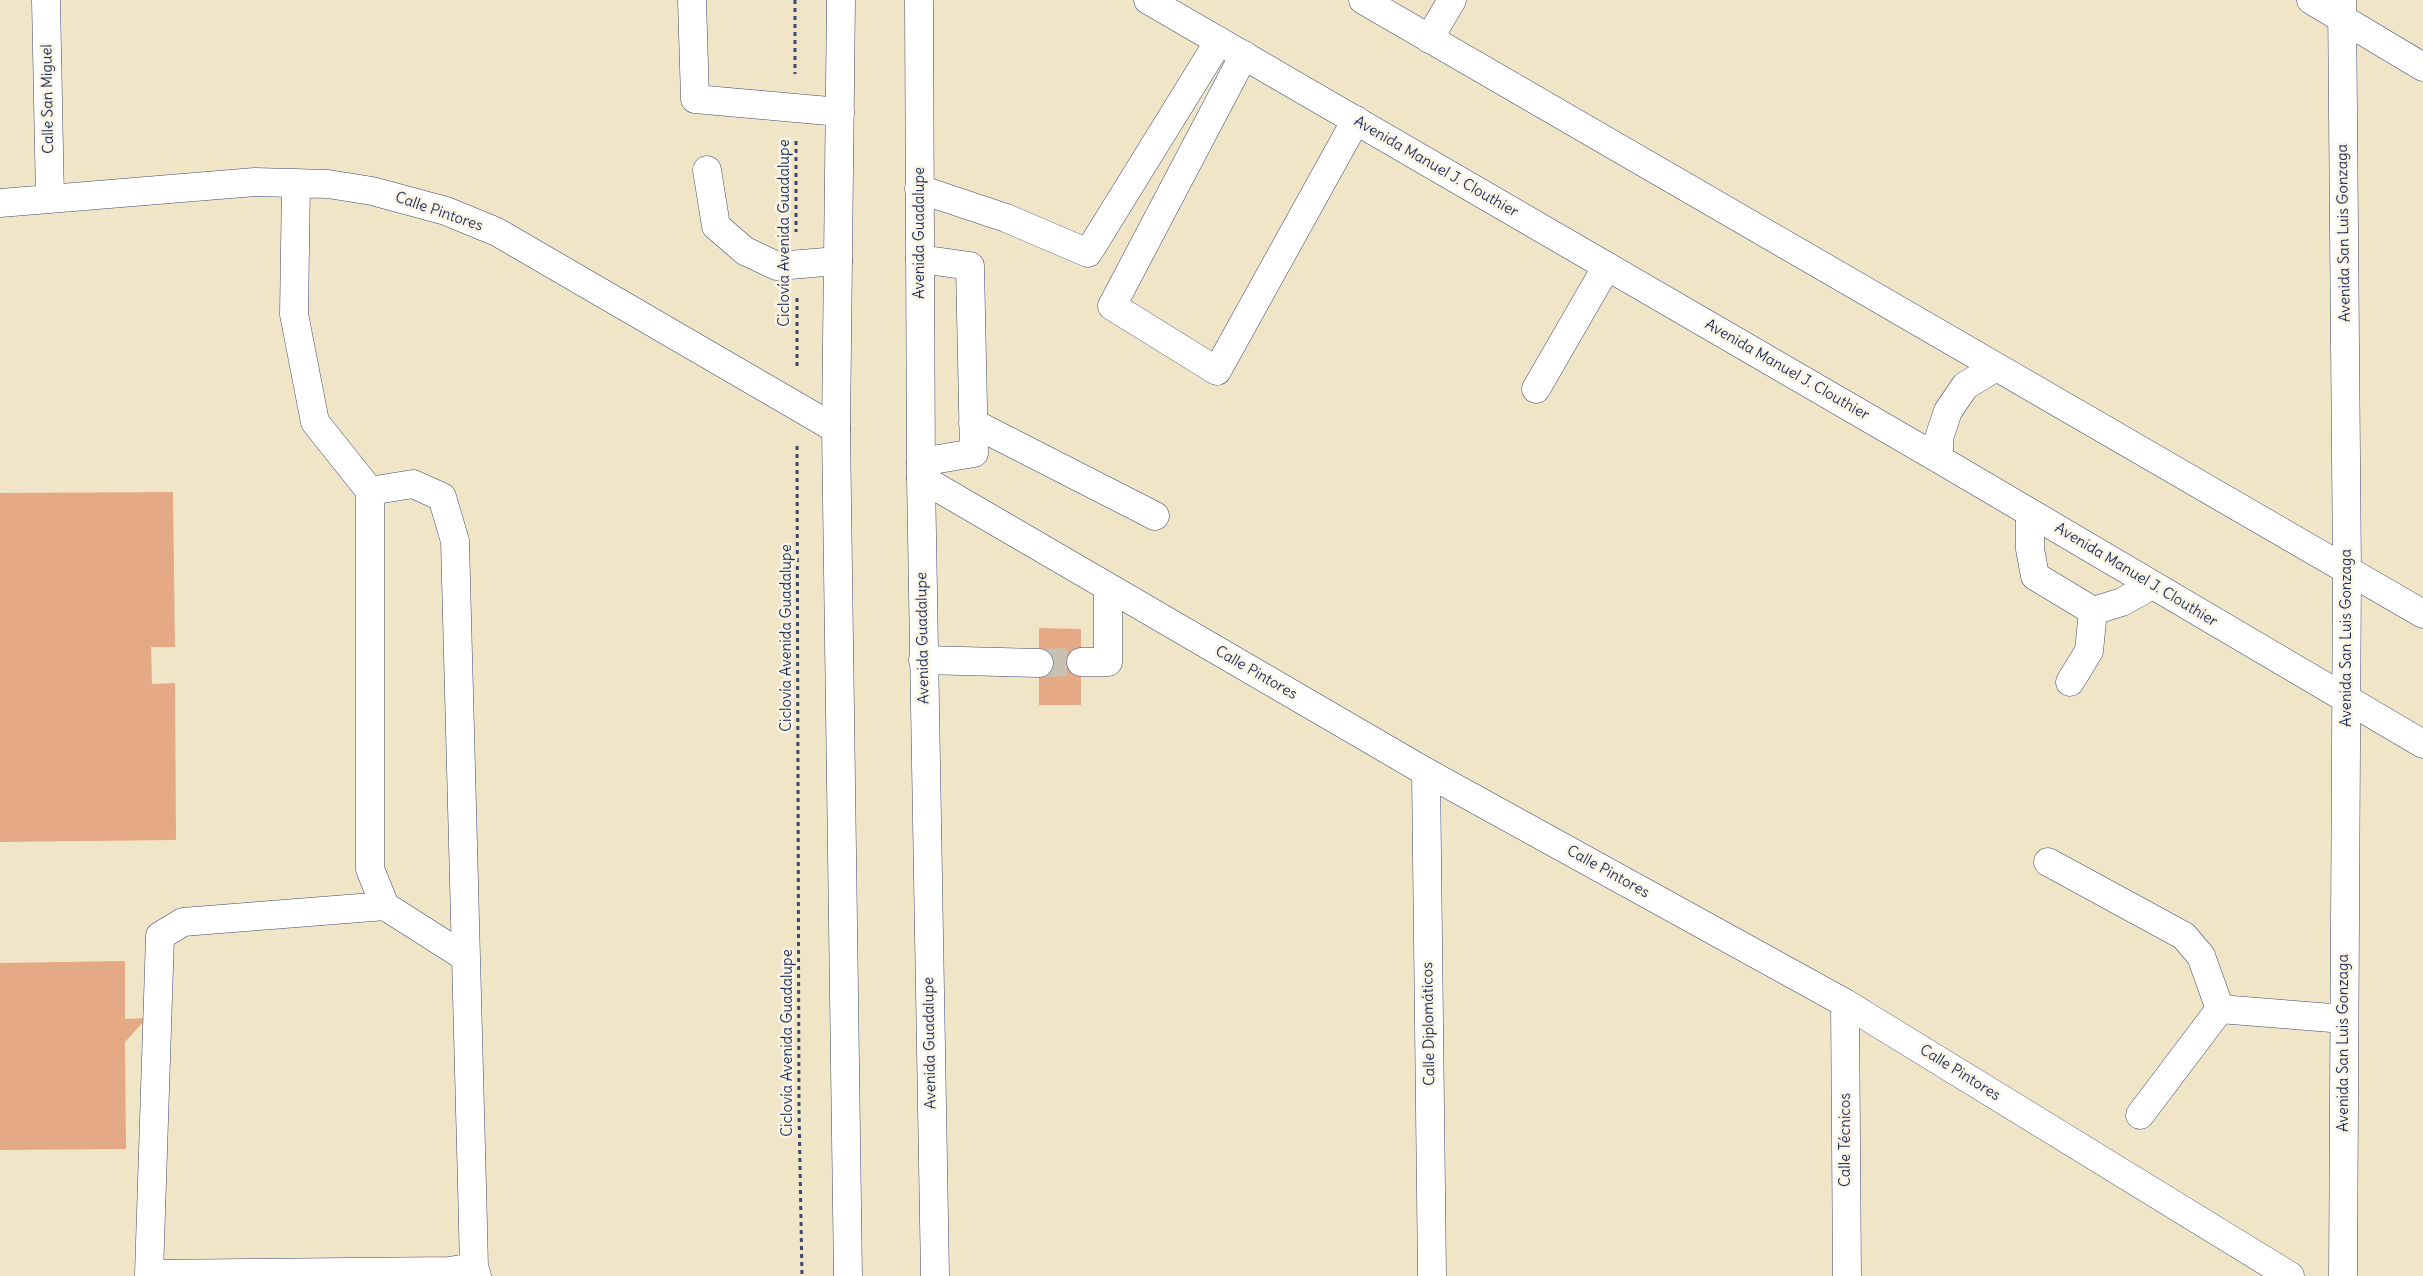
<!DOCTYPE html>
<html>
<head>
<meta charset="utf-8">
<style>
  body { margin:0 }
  canvas { display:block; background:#f1e5c7 }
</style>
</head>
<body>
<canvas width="2423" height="1276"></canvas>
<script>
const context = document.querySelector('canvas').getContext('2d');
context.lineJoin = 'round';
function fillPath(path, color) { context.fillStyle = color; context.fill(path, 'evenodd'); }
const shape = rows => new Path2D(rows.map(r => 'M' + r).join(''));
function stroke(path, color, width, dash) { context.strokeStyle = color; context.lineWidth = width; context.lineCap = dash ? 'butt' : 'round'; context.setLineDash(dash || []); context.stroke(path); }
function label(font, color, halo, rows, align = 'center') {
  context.font = font + ' Delius,sans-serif'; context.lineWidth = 5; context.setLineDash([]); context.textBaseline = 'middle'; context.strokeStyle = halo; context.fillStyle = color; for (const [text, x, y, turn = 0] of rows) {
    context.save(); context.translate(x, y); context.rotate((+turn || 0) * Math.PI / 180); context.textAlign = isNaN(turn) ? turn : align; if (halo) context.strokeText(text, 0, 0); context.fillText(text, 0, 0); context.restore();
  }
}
const building = shape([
  [173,492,175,647,151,647,152,684,175,683,176,840,0,842,0,493],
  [1039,628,1081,629,1081,705,1039,705],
  [125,961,125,1019,147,1018,125,1042,126,1149,0,1150,0,963]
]);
const minorTunnel = shape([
  [1039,663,1081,662]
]);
const path = shape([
  [795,0,795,74],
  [796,141,796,232],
  [797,298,797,367],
  [797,446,799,1109,802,1276]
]);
const minor = shape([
  [46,0,50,199],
  [692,0,695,99,840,112],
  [2311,0,2423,67],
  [2342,0,2347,570,2343,1276],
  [1429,39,1452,0],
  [1244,55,1112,306,1217,371,1356,120],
  [707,170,716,226,745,251,777,266,838,261],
  [296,183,294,314,315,422,370,491,370,869,385,906,465,957],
  [919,189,1006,218,1088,253,1219,41],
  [0,203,255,182,328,184,372,191,446,211,497,232,836,429],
  [920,259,970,266,974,453,921,462],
  [1536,389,1607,266],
  [973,423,1155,516],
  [921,478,1426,772,1845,1003,2290,1276],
  [370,491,413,484,442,497,455,541,472,1185,474,1267,477,1276],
  [2030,513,2030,549,2035,576,2093,611,2122,602,2152,585],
  [923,660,1039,663],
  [1081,662,1108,662,1108,587],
  [2070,682,2089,651,2093,611],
  [1426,772,1432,1276],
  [2048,862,2184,936,2201,956,2220,1009],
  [385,906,183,922,160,936,149,1274,449,1271,474,1267],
  [1845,1003,1847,1276],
  [2140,1115,2220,1009,2344,1019]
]);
const major = shape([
  [841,0,836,429,848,1276],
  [919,0,921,478,935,1276],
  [1148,0,1939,459,2423,744],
  [1363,0,2423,614],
  [1939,459,1939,438,1948,411,1965,386,1996,367]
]);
const streetNames = [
  ["Calle San Miguel",48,99,-91],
  ["Avenida Manuel J. Clouthier",1436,167,30],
  ["Calle Pintores",439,212,19],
  ["Ciclovía Avenida Guadalupe",785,233,-90],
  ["Avenida Guadalupe",920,233,-90],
  ["Avenida San Luis Gonzaga",2344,233,-91],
  ["Avenida Manuel J. Clouthier",1787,370,30],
  ["Avenida Manuel J. Clouthier",2136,575,31],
  ["Ciclovía Avenida Guadalupe",787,638,-90],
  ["Avenida Guadalupe",923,638,-91],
  ["Avenida San Luis Gonzaga",2347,638,-90],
  ["Calle Pintores",1256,673,30],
  ["Calle Pintores",1608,872,29],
  ["Calle Diplomáticos",1429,1024,-91],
  ["Ciclovía Avenida Guadalupe",788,1043,-90],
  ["Avenida Guadalupe",930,1043,-91],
  ["Avenida San Luis Gonzaga",2344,1043,-90],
  ["Calle Pintores",1960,1073,32],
  ["Calle Técnicos",1846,1140,-90]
];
fillPath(building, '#e5aa85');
stroke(minorTunnel, '#c6c1b2', 28, [28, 14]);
stroke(minor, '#3b4a6e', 29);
stroke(major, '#3b4a6e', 29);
stroke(path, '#3b4a6e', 3, [4, 4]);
stroke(minor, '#fff', 28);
stroke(major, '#fff', 28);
label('15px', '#1b2f5e', '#fcf5e5', streetNames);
</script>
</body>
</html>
